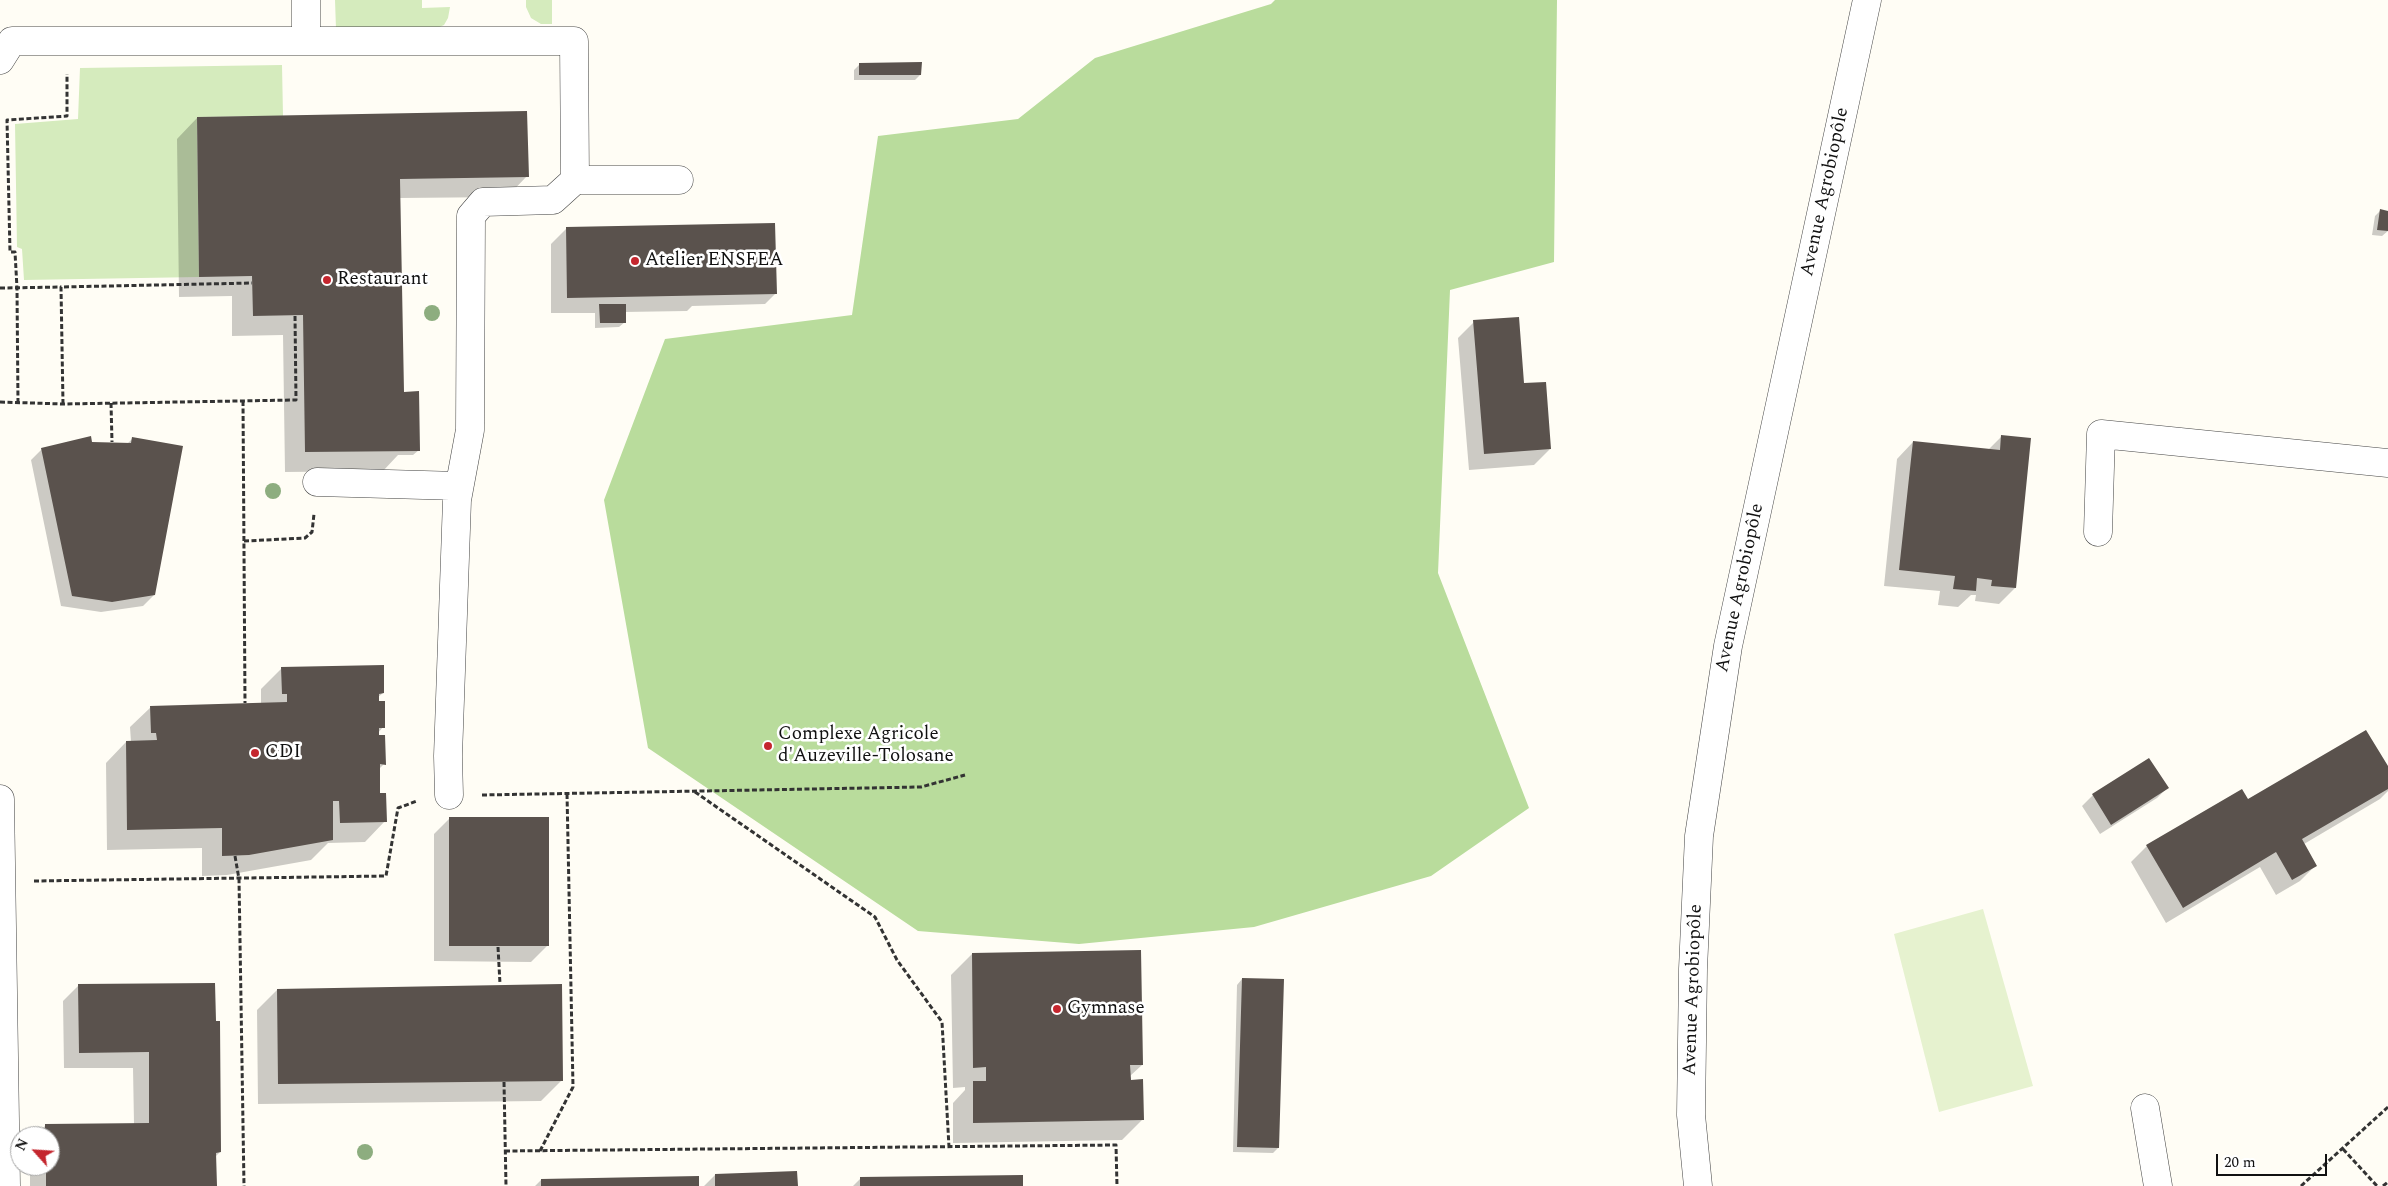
<!DOCTYPE html>
<html>
<head>
<meta charset="utf-8">
<style>
  body { margin:0 }
  #map { position:relative; width:2388px; height:1186px; overflow:hidden; background:#fffdf5; font-family:Spectral,serif }
  canvas { display:block }
  .north { position:absolute; left:10px; top:1126px; width:50px; height:50px; box-sizing:border-box; background:#fff; border:1px solid #a0a0a0; border-radius:50%; rotate:296deg; font-size:14px; font-weight:700; line-height:20px; text-align:center; color:#111 }
  .north::after { content:''; display:block; margin:auto; width:18px; height:22px; background:#c4262e; clip-path:polygon(50% 0,100% 100%,50% 72%,0 100%) }
  .scale { position:absolute; left:2216px; top:1154px; width:111px; height:22px; box-sizing:border-box; border:2px solid #111; border-top:0; padding-left:6px; font-size:15px; line-height:18px; white-space:nowrap; color:#111; -webkit-text-stroke:4px #fff; paint-order:stroke }
</style>
</head>
<body>
<div id="map">
<canvas width="2388" height="1186"></canvas>
<div class="north">N</div>
<div class="scale">20 m</div>
</div>
<script>
const context = document.querySelector('canvas').getContext('2d');
context.lineJoin = 'round';
function fillPath(path, color) { context.fillStyle = color; context.fill(path, 'evenodd'); }
const shape = rows => new Path2D(rows.map(r => 'M' + r).join(''));
function stroke(path, color, width, dash) { context.strokeStyle = color; context.lineWidth = width; context.lineCap = dash ? 'butt' : 'round'; context.setLineDash(dash || []); context.stroke(path); }
function label(font, color, halo, rows, align = 'center') {
  context.font = font + ' Spectral,serif'; context.lineWidth = 5; context.setLineDash([]); context.textBaseline = 'middle'; context.strokeStyle = halo; context.fillStyle = color; for (const [text, x, y, turn = 0] of rows) {
    context.save(); context.translate(x, y); context.rotate((+turn || 0) * Math.PI / 180); context.textAlign = isNaN(turn) ? turn : align; if (halo) context.strokeText(text, 0, 0); context.fillText(text, 0, 0); context.restore();
  }
}
const green = shape([
  [335,0,422,0,422,8,450,7,448,18,444,25,435,29,336,29],
  [526,0,552,0,552,24,541,24,531,18,526,7],
  [282,65,283,116,197,117,199,277,24,280,22,249,17,247,15,124,78,119,80,68]
]);
const forest = shape([
  [1275,0,1557,0,1554,262,1450,290,1438,573,1529,808,1431,876,1254,927,1079,944,918,931,648,748,604,500,665,339,852,315,878,136,1018,119,1095,58,1271,4]
]);
const pitch = shape([
  [1983,909,2033,1086,1939,1112,1894,934]
]);
const shadow = shape([
  [859,65,920,75,915,80,854,80,854,70],
  [197,118,527,176,507,197,400,198,402,393,419,450,413,455,398,455,383,471,285,472,283,335,232,336,232,296,179,297,177,139],
  [2380,211,2388,212,2388,231,2382,236,2372,235,2375,216],
  [567,228,776,293,765,304,692,306,687,311,624,312,625,322,619,327,595,328,595,313,551,313,551,244],
  [1474,322,1523,384,1550,449,1534,465,1469,470,1458,338],
  [2002,436,2015,588,1999,604,1975,601,1976,595,1971,595,1958,607,1938,605,1940,591,1884,586,1897,459,1913,442,1988,450],
  [133,438,154,595,143,606,101,612,61,606,31,460,42,449,90,443,127,444],
  [282,668,383,693,377,698,383,727,378,733,378,737,384,764,379,769,379,794,385,821,365,842,328,843,311,860,227,875,202,876,202,848,107,850,106,763,126,742,131,742,130,727,151,707,261,704,261,689],
  [2388,769,2388,791,2380,799,2304,844,2316,865,2300,881,2276,895,2260,867,2166,923,2131,862,2147,846,2248,801],
  [2168,787,2157,798,2100,834,2082,806,2093,795],
  [450,818,547,946,531,962,434,961,434,834],
  [972,954,1142,1065,1130,1076,1142,1120,1122,1140,953,1143,953,1103,965,1090,965,1087,953,1088,951,975],
  [1242,979,1278,1148,1273,1153,1233,1152,1237,985],
  [79,985,214,1020,220,1152,215,1157,215,1186,30,1186,30,1166,50,1166,50,1136,35,1136,45,1126,134,1124,133,1068,64,1068,63,1001],
  [277,990,562,1080,541,1101,258,1104,257,1010],
  [715,1175,797,1186,704,1186],
  [861,1178,1022,1186,853,1186],
  [541,1180,698,1186,535,1186]
]);
const building = shape([
  [922,62,921,75,859,75,859,63],
  [527,111,529,177,400,179,404,392,419,391,420,451,305,452,303,315,253,316,252,276,199,277,197,117],
  [2380,209,2388,211,2388,231,2377,230],
  [775,223,777,294,567,298,566,227],
  [599,304,626,304,626,323,600,323],
  [1519,317,1524,383,1546,382,1551,449,1484,454,1473,320],
  [2001,435,2031,438,2016,588,1991,586,1992,580,1977,578,1976,591,1953,589,1955,576,1899,570,1913,441,2000,450],
  [91,436,92,442,131,443,132,437,183,446,155,595,112,602,72,596,41,448],
  [384,665,384,693,379,694,379,701,385,701,385,728,379,728,379,735,385,735,386,765,380,764,380,793,386,793,387,822,340,823,339,801,333,801,333,840,249,855,222,856,222,828,127,830,126,741,157,740,156,733,151,733,150,706,287,702,287,694,282,694,281,667],
  [2366,730,2388,766,2388,789,2302,839,2317,866,2292,880,2276,852,2183,908,2146,845,2242,789,2248,799],
  [2149,758,2169,788,2111,825,2092,794],
  [449,817,549,817,549,946,449,946],
  [1141,950,1143,1065,1130,1065,1131,1080,1143,1079,1144,1120,973,1123,973,1081,986,1081,986,1067,973,1068,972,953],
  [1242,978,1284,979,1279,1148,1237,1147],
  [215,983,216,1021,220,1021,221,1152,216,1153,217,1186,46,1186,46,1166,50,1166,50,1136,45,1136,45,1124,149,1123,149,1052,79,1053,78,984],
  [562,984,563,1081,278,1084,277,989],
  [797,1171,798,1186,715,1186,715,1174],
  [1023,1175,1023,1186,860,1186,860,1177],
  [699,1176,699,1186,541,1186,541,1179]
]);
const path = shape([
  [0,288,61,287],
  [243,401,245,703],
  [0,402,63,404,296,400,295,315],
  [18,403,17,288,15,252,10,252,7,120,67,116,67,74],
  [111,403,112,442],
  [63,404,61,287,252,283],
  [244,541,305,538,312,532,314,514],
  [695,792,875,917,897,960,942,1022,949,1147],
  [482,795,921,787,965,775],
  [235,856,239,879,244,1186],
  [34,881,386,876,398,808,417,801],
  [498,947,500,984],
  [504,1082,506,1186],
  [2343,1149,2377,1186],
  [505,1151,1116,1145,1117,1186],
  [540,1151,573,1087,567,793],
  [2301,1186,2388,1107],
  [2383,1186,2388,1182]
]);
const minor = shape([
  [306,41,574,41,575,180,553,200,483,202,471,216,470,430,457,500,448,756,449,795],
  [0,60,12,41,306,41,306,0],
  [575,180,679,180],
  [317,482,459,486],
  [2098,532,2101,434,2388,463],
  [0,799,6,1186],
  [2145,1108,2158,1186],
  [1698,1186,1691,1115,1693,969,1699,836,1728,646,1867,0]
]);
const trees = [
  [432,313],
  [273,491],
  [365,1152]
];
const markers = [
  [635,261,5,"#c4262e"],
  [327,280,5,"#c4262e"],
  [768,746,5,"#c4262e"],
  [255,753,5,"#c4262e"],
  [1057,1009,5,"#c4262e"]
];
const streetNames = [
  ["Avenue Agrobiopôle",1826,192,-78],
  ["Avenue Agrobiopôle",1741,588,-78],
  ["Avenue Agrobiopôle",1694,990,-88]
];
const poiNames = [
  ["Atelier ENSFEA",645,261],
  ["Restaurant",337,280],
  ["Complexe Agricole",778,735],
  ["d'Auzeville-Tolosane",778,757],
  ["CDI",265,753],
  ["Gymnase",1067,1009]
];
fillPath(green, '#d5ebbd');
fillPath(forest, '#b9dc9c');
fillPath(pitch, '#e6f2cf');
fillPath(shadow, '#0003');
fillPath(building, '#5a524d');
stroke(minor, '#444', 29);
stroke(path, '#333', 3, [5, 2.5]);
stroke(minor, '#fff', 28);
context.fillStyle = '#8dad7f';
for (const [x, y] of trees) { context.beginPath(); context.arc(x, y, 8, 0, 2 * Math.PI); context.fill(); }
for (const [x, y, r, color] of markers) { const dot = new Path2D(); dot.arc(x, y, r, 0, 2 * Math.PI); context.fillStyle = color; context.fill(dot); stroke(dot, '#fff', 2); }
label('19px', '#111', '#fff', streetNames);
label('19px', '#111', '#fff', poiNames, 'left');
</script>
</body>
</html>
